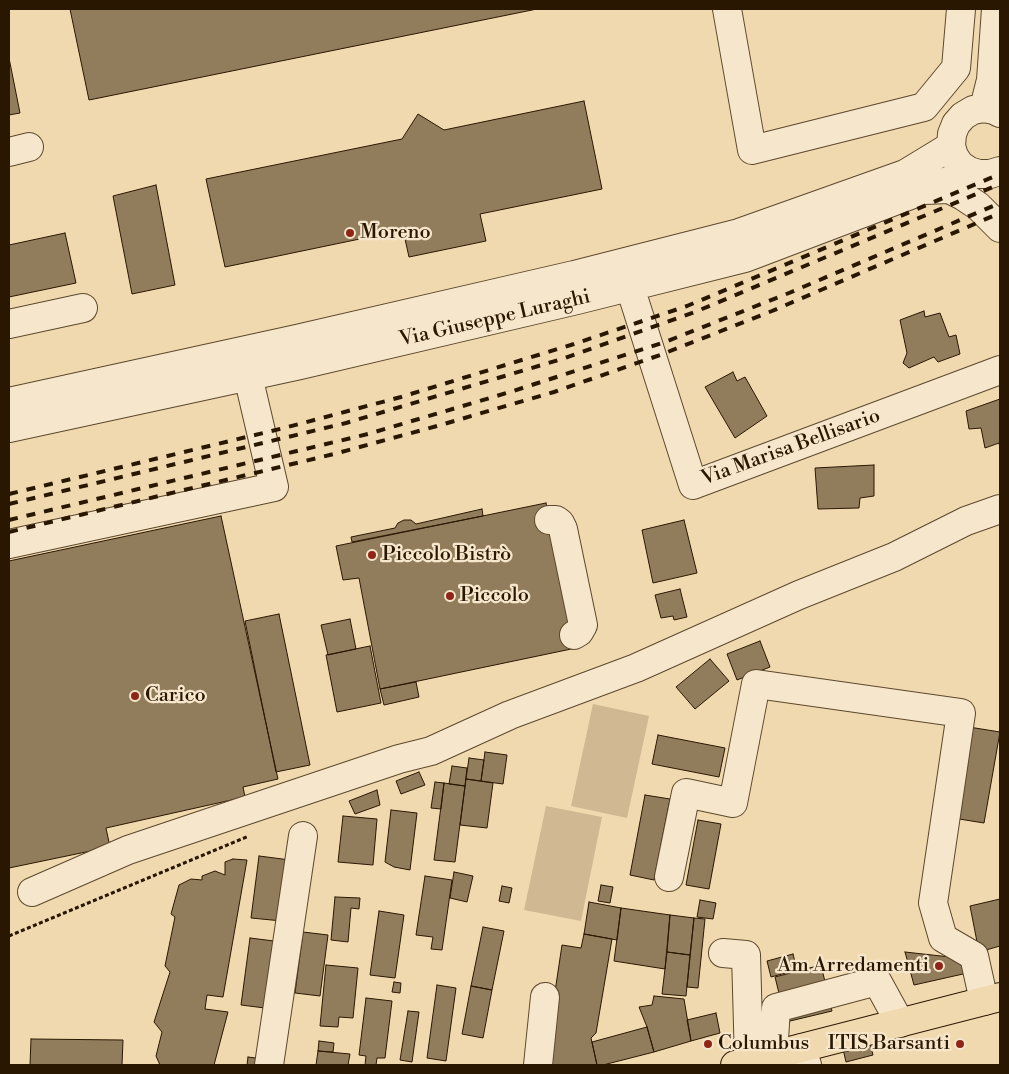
<!DOCTYPE html>
<html>
<head>
<meta charset="utf-8">
<style>
  body { margin:0 }
  #map { position:relative; width:1009px; height:1074px; overflow:hidden; background:#f1d9af; font-family:"Libre Bodoni",serif }
  canvas { display:block }
  .frame { position:absolute; inset:0; border:10px solid #2a1702; pointer-events:none }
</style>
</head>
<body>
<div id="map">
<canvas width="1009" height="1074"></canvas>
<div class="frame"></div>
</div>
<script>
const context = document.querySelector('canvas').getContext('2d');
context.lineJoin = 'round';
function fillPath(path, color) { context.fillStyle = color; context.fill(path, 'evenodd'); }
const shape = rows => new Path2D(rows.map(r => 'M' + r).join(''));
function stroke(path, color, width, dash) { context.strokeStyle = color; context.lineWidth = width; context.lineCap = dash ? 'butt' : 'round'; context.setLineDash(dash || []); context.stroke(path); }
function label(font, color, halo, rows, align = 'center') {
  context.font = font + ' "Libre Bodoni",serif'; context.lineWidth = 4.5; context.setLineDash([]); context.textBaseline = 'middle'; context.strokeStyle = halo; context.fillStyle = color; for (const [text, x, y, turn = 0] of rows) {
    context.save(); context.translate(x, y); context.rotate((+turn || 0) * Math.PI / 180); context.textAlign = isNaN(turn) ? turn : align; if (halo) context.strokeText(text, 0, 0); context.fillText(text, 0, 0); context.restore();
  }
}
const green = shape([
  [593,704,649,716,627,818,571,806],
  [546,806,602,817,581,921,524,910]
]);
const building = shape([
  [70,9,537,9,89,100,70,9],
  [9,58,20,113,9,115,9,58],
  [584,101,602,189,480,214,486,241,409,257,403,230,225,267,206,179,402,139,418,114,444,130,584,101],
  [156,185,175,285,132,294,113,196,156,185],
  [65,233,76,283,9,297,9,245,65,233],
  [924,311,925,317,940,313,949,337,956,335,960,354,938,362,934,357,909,368,903,363,907,353,900,320,924,311],
  [733,372,737,381,745,377,767,416,735,438,705,387,733,372],
  [1000,399,1000,448,999,443,985,448,981,428,969,429,966,411,1000,399],
  [874,465,874,496,860,498,859,508,818,509,815,468,874,465],
  [546,503,576,648,380,689,359,578,343,580,336,546,546,503],
  [482,509,483,516,352,542,351,537,395,528,398,523,404,520,411,520,416,524,482,509],
  [221,516,278,779,243,787,245,797,106,828,110,847,9,868,9,561,221,516],
  [684,520,697,573,653,583,642,530,684,520],
  [680,589,687,617,674,620,673,616,661,618,655,595,680,589],
  [279,614,310,765,276,772,245,621,279,614],
  [350,619,356,649,328,655,321,625,350,619],
  [760,641,770,667,737,680,727,654,760,641],
  [370,646,381,703,337,712,326,655,370,646],
  [710,659,729,681,695,709,676,687,710,659],
  [416,682,419,697,384,705,380,689,416,682],
  [969,727,1000,732,984,823,953,818,969,727],
  [658,735,725,748,719,777,652,764,658,735],
  [485,752,507,755,503,784,481,781,485,752],
  [469,758,484,760,481,781,466,779,469,758],
  [452,766,467,768,465,786,449,784,452,766],
  [419,772,425,785,401,794,396,781,419,772],
  [466,779,493,783,487,828,460,825,466,779],
  [435,782,444,783,441,809,431,808,435,782],
  [444,783,465,786,455,862,434,860,444,783],
  [377,790,380,805,355,814,349,801,377,790],
  [645,795,670,799,654,880,630,875,645,795],
  [391,810,417,813,410,870,394,867,385,862,391,810],
  [343,816,377,819,373,865,338,862,343,816],
  [698,820,721,824,709,889,686,885,698,820],
  [259,856,290,860,282,921,251,918,259,856],
  [233,859,247,860,223,997,207,995,205,1009,228,1012,214,1065,160,1065,156,1056,162,1032,154,1022,170,972,165,966,175,917,171,914,179,885,191,879,202,880,202,876,215,871,225,875,225,862,233,859],
  [454,872,473,876,467,902,450,898,454,872],
  [425,876,452,880,442,950,431,949,433,937,416,935,425,876],
  [601,885,613,887,610,903,598,901,601,885],
  [502,886,512,888,509,903,499,901,502,886],
  [335,897,360,898,359,909,351,908,348,942,331,940,335,897],
  [1000,899,1000,946,979,952,970,906,1000,899],
  [700,900,716,903,713,919,697,917,700,900],
  [589,902,621,908,617,940,584,934,589,902],
  [621,908,670,915,665,969,614,961,621,908],
  [379,911,404,915,395,978,370,975,379,911],
  [670,915,694,918,690,955,667,952,670,915],
  [694,918,705,919,698,988,687,987,694,918],
  [483,927,504,931,492,990,471,986,483,927],
  [303,932,328,935,320,996,295,993,303,932],
  [584,934,612,939,596,1033,591,1038,597,1065,544,1065,562,945,581,948,584,934],
  [250,938,282,942,273,1009,241,1005,250,938],
  [667,952,690,955,686,996,662,994,667,952],
  [905,952,968,959,972,972,914,985,905,952],
  [793,954,797,970,771,977,767,961,793,954],
  [326,965,358,968,353,1018,339,1017,338,1027,320,1026,326,965],
  [821,965,832,1011,786,1022,775,977,821,965],
  [394,982,401,983,400,993,392,992,394,982],
  [437,985,456,988,446,1061,427,1058,437,985],
  [471,986,492,990,483,1038,462,1034,471,986],
  [654,996,684,999,691,1041,654,1052,647,1027,639,1007,652,1005,654,996],
  [366,998,392,1001,385,1058,377,1058,376,1065,365,1065,366,1056,359,1055,366,998],
  [408,1011,419,1012,412,1062,400,1060,408,1011],
  [716,1013,720,1033,691,1041,687,1020,716,1013],
  [647,1027,654,1052,603,1065,597,1065,592,1042,647,1027],
  [31,1039,123,1040,122,1065,30,1065,31,1039],
  [319,1041,334,1043,333,1052,318,1051,319,1041],
  [870,1043,873,1055,846,1062,843,1049,870,1043],
  [318,1051,350,1054,348,1065,316,1065,318,1051],
  [248,1057,263,1059,262,1065,247,1065,248,1057]
]);
const path = shape([
  [9,936,249,836]
]);
const minor = shape([
  [727,9,752,150,924,107,956,68,961,9],
  [984,108,991,80,996,9],
  [1000,113,994,110,984,108,973,110,963,116,956,124,952,134,951,146,954,156,960,165,969,171,979,174,990,174,1000,171],
  [9,152,29,147],
  [925,190,949,189,963,196,978,206,1000,228],
  [630,287,693,485,1000,370],
  [9,324,83,308],
  [9,402,297,339,574,275,739,233,905,174,951,146],
  [9,428,300,365,577,300,745,258,971,172],
  [549,520,556,520,560,523,563,529,583,625,579,632,574,635],
  [9,544,274,487,248,376],
  [669,877,686,793,733,803,756,684,961,713,933,903,943,938,974,956,984,1001],
  [32,892,128,850,399,759,431,751,510,715,636,668,799,595,894,557,966,521,1000,509],
  [723,953,746,955,749,1061],
  [802,1048,807,1065],
  [773,1055,776,1008,877,981,900,1023],
  [269,1065,303,836],
  [538,1065,545,997]
]);
const major = shape([
  [735,1065,1000,997]
]);
const rail = shape([
  [9,494,284,428,401,397,574,344,687,306,1000,174],
  [9,504,346,423,562,359,695,312,1000,184],
  [9,520,368,434,510,392,665,342,789,293,1000,203],
  [9,532,334,454,437,426,554,392,660,355,772,311,1000,213]
]);
const markers = [
  [350,233,5,"#8f2418"],
  [372,555,5,"#8f2418"],
  [450,596,5,"#8f2418"],
  [135,696,5,"#8f2418"],
  [939,966,5,"#8f2418"],
  [708,1044,5,"#8f2418"],
  [960,1044,5,"#8f2418"]
];
const poiNames = [
  ["Moreno",360,233],
  ["Piccolo Bistrò",382,555],
  ["Piccolo",460,596],
  ["Carico",145,696],
  ["Am Arredamenti",929,966,"right"],
  ["Columbus",718,1044],
  ["ITIS Barsanti",950,1044,"right"]
];
const streetNames = [
  ["Via Giuseppe Luraghi",495,319,-13],
  ["Via Marisa Bellisario",791,448,-20]
];
fillPath(green, '#cfb892');
fillPath(building, '#917c5c');
stroke(building, '#2a1702', 1);
stroke(minor, '#5c482d', 30);
stroke(major, '#2a1702', 30);
stroke(path, '#2a1702', 3, [4, 2.5]);
stroke(minor, '#f6e6cb', 28);
stroke(major, '#f1d9af', 28);
stroke(rail, '#2a1702', 4, [9, 9]);
for (const [x, y, r, color] of markers) { const dot = new Path2D(); dot.arc(x, y, r, 0, 2 * Math.PI); context.fillStyle = color; context.fill(dot); stroke(dot, '#f6e6cb', 2); }
label('20px', '#2a1702', '#f6e6cb', poiNames, 'left');
label('20px', '#2a1702', '#f6e6cb', streetNames);
</script>
</body>
</html>
